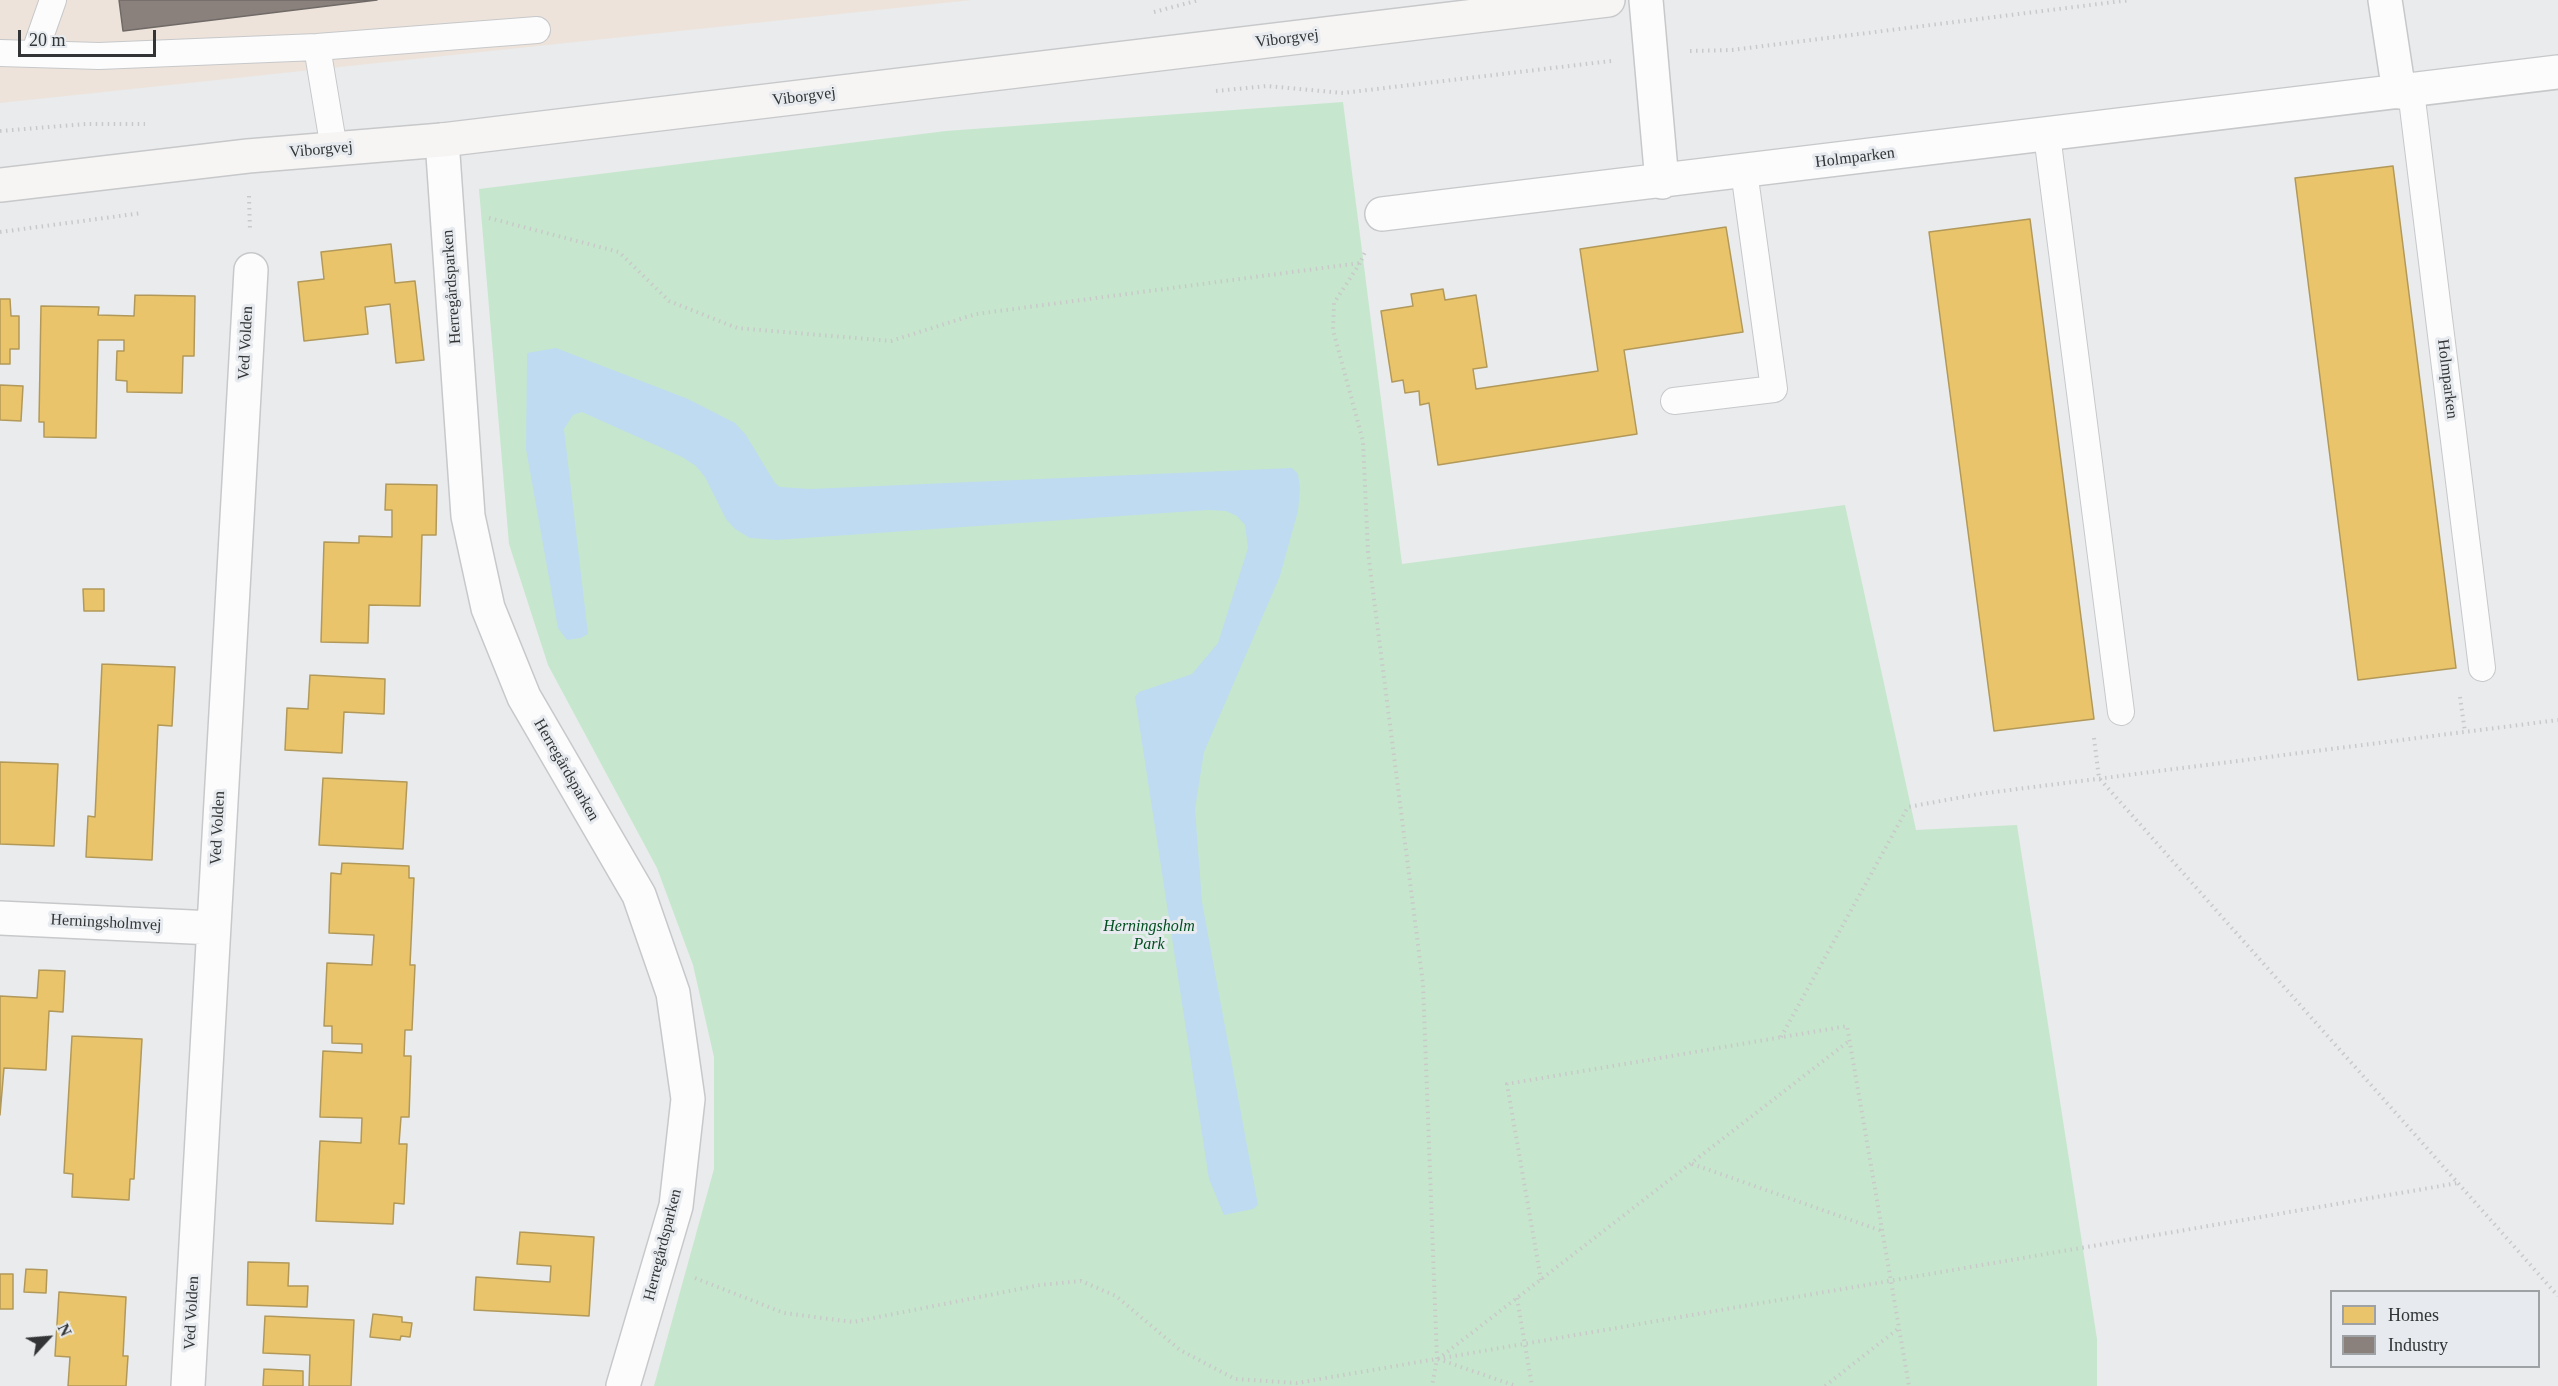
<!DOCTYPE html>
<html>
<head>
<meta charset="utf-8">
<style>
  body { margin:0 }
  #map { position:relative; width:2558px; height:1386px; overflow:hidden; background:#e9ebed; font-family:"Times New Roman",serif }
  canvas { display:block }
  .legend { position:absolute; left:2330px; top:1290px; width:210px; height:78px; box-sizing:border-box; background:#e7ebef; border:2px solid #9fa2a5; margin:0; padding:8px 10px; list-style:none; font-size:18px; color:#323435 }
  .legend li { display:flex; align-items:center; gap:12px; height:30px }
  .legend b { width:30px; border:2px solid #9fa2a5 }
  .north { position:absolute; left:18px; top:1308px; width:60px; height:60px; -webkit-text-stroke:4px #e7ebef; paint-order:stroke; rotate:64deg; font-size:16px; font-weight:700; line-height:24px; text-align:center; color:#323435 }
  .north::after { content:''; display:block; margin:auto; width:21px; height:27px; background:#323435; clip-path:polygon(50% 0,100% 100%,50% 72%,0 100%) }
  .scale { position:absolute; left:18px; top:30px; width:138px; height:27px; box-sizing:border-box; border:3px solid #323435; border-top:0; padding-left:8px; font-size:18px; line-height:21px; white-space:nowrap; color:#323435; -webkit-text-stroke:4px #e7ebef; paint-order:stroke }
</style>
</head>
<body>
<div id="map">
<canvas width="2558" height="1386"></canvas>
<ul class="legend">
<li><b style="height:16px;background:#e9c46a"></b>Homes</li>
<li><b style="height:16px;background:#8a817c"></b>Industry</li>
</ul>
<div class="north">N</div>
<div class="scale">20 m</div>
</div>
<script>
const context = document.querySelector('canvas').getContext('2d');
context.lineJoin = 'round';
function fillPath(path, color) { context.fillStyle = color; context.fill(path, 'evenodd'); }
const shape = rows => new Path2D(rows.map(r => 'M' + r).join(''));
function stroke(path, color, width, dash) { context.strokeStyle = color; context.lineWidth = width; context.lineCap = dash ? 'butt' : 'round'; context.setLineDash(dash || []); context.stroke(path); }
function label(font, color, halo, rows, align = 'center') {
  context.font = font + ' "Times New Roman",serif'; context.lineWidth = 6; context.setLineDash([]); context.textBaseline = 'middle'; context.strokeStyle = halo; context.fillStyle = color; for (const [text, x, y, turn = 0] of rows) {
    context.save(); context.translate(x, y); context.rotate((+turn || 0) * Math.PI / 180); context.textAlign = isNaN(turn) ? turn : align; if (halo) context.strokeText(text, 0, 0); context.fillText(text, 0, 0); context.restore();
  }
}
const industrial = shape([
  [0,0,972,0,0,103]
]);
const green = shape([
  [1343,102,1402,564,1845,505,1916,830,2017,825,2097,1339,2097,1386,654,1386,714,1169,714,1057,693,965,657,868,548,665,509,544,479,189,946,131]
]);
const water = shape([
  [556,348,688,399,735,423,746,435,775,483,780,487,810,489,1292,468,1298,474,1300,488,1298,511,1280,576,1204,752,1195,809,1202,902,1258,1205,1253,1209,1224,1215,1209,1179,1135,697,1139,692,1192,674,1218,643,1248,548,1245,525,1237,516,1226,511,1208,510,776,540,750,538,735,529,726,519,705,477,696,466,682,457,582,412,573,415,564,429,588,634,581,638,567,640,558,628,526,449,527,353]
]);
const homes = shape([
  [2393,166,2456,668,2358,680,2295,178,2393,166],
  [2030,219,2094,719,1994,731,1929,232,2030,219],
  [1726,227,1743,332,1624,350,1637,434,1438,465,1429,403,1420,405,1419,391,1405,393,1403,380,1392,382,1381,311,1413,306,1411,294,1443,289,1445,300,1476,295,1487,367,1473,369,1476,389,1598,371,1580,249,1726,227],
  [391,244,395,283,415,281,424,360,396,363,390,304,365,307,368,334,304,341,298,282,324,279,321,252,391,244],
  [135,295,195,296,194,356,183,356,182,393,127,392,127,381,116,380,117,351,124,351,124,340,98,340,96,438,44,437,44,422,39,422,41,306,99,307,98,315,134,316,135,295],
  [0,299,10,299,11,316,19,316,19,349,10,349,10,364,0,364,0,299],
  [0,385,23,386,21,421,0,420,0,385],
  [386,484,437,485,436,535,422,535,420,606,369,605,368,643,321,642,324,542,359,543,359,536,392,537,392,510,385,510,386,484],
  [83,589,104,589,104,611,84,611,83,589],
  [102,664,175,667,172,726,158,725,152,860,86,857,88,816,95,817,102,664],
  [310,675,385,679,384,714,344,712,342,753,285,750,287,708,308,709,310,675],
  [0,762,58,764,54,846,0,844,0,762],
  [323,778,407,782,403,849,319,845,323,778],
  [342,863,409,866,409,878,414,878,410,965,415,965,412,1030,405,1030,404,1056,411,1056,409,1117,401,1117,399,1144,407,1144,404,1204,394,1203,393,1224,316,1221,320,1141,361,1143,362,1118,320,1117,323,1051,362,1053,362,1044,332,1043,332,1026,324,1026,327,963,372,965,374,935,329,933,331,873,341,874,342,863],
  [39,970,65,971,63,1012,49,1011,46,1070,4,1068,0,1115,0,996,37,998,39,970],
  [72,1036,142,1039,134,1179,130,1179,129,1200,72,1197,73,1174,64,1173,72,1036],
  [520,1232,594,1237,589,1316,474,1310,476,1277,550,1282,551,1266,517,1264,520,1232],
  [248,1262,289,1263,288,1286,308,1286,307,1307,247,1305,248,1262],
  [26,1269,47,1270,46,1293,24,1292,26,1269],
  [0,1274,13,1274,13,1309,0,1309,0,1274],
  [59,1292,126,1297,123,1356,128,1356,126,1386,68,1386,70,1357,55,1356,59,1292],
  [373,1314,402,1317,402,1322,412,1323,410,1337,401,1336,400,1340,370,1337,373,1314],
  [265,1316,354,1320,351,1386,309,1386,310,1355,263,1353,265,1316],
  [264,1369,303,1371,303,1386,263,1386,264,1369]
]);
const industry = shape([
  [119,0,377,0,123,31,119,0]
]);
const path = shape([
  [1154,12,1199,0],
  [1690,51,1732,50,2130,0],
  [1216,91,1267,86,1343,93,1611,61],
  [0,131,86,124,145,124],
  [249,196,250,230],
  [489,218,619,252,669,301,737,328,891,341,976,314,1360,263,1366,250],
  [0,232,142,213],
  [1360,263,1334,303,1333,330,1363,441,1368,552,1423,984,1437,1359,1432,1386],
  [2460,697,2465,732],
  [2094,738,2099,778,2558,1296],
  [1781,1037,1908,807,1979,794,2558,720],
  [1692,1164,1882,1231],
  [695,1278,784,1313,853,1322,1040,1285,1081,1281,1116,1296,1180,1350,1235,1379,1297,1383,2458,1183],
  [1541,1280,1507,1084,1847,1026,1909,1386],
  [1517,1298,1532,1386],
  [1438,1359,1849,1041],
  [1438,1359,1516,1386],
  [1825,1386,1899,1328]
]);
const lane = shape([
  [317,47,334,149],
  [0,53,99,56,317,47,537,30],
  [34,54,53,0],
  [2411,91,2482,668],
  [2047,135,2121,712],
  [1674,401,1774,389,1744,171]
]);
const street = shape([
  [1646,0,1662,182],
  [2385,0,2399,92],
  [442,140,468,516,488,608,524,697,639,895,673,993,688,1099,676,1206,623,1386],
  [1382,214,2558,72],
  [0,918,213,928],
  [188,1386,251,270]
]);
const secondary = shape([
  [0,185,248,156,442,140,1608,0]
]);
const streetNames = [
  ["Viborgvej",1287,39,-7],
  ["Viborgvej",804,97,-7],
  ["Viborgvej",321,150,-5],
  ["Holmparken",1855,158,-7],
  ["Herregårdsparken",452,287,-94],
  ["Ved Volden",246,343,-87],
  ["Holmparken",2447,379,83],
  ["Herregårdsparken",566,770,60],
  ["Ved Volden",218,828,-87],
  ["Herningsholmvej",106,923,3],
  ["Herregårdsparken",663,1245,-76],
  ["Ved Volden",192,1313,-87]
];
const parkNames = [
  ["Herningsholm",1149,927],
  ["Park",1149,945]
];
fillPath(industrial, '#ede3db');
fillPath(green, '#c6e7cd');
fillPath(water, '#bedbf1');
fillPath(homes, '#e9c46a');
stroke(homes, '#b2995a', 1.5);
fillPath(industry, '#8a817c');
stroke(industry, '#706a67', 1.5);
stroke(lane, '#c7c8ca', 28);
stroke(street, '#c7c8ca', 36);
stroke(secondary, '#c7c8ca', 36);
stroke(path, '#c9c9ca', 4, [1.5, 4.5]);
stroke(lane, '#fcfcfc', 26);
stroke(street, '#fcfcfc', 33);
stroke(secondary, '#f7f5f4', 33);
label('16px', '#323435', '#e7ebef', streetNames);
label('italic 16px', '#004f1e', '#e7ebef', parkNames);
</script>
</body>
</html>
